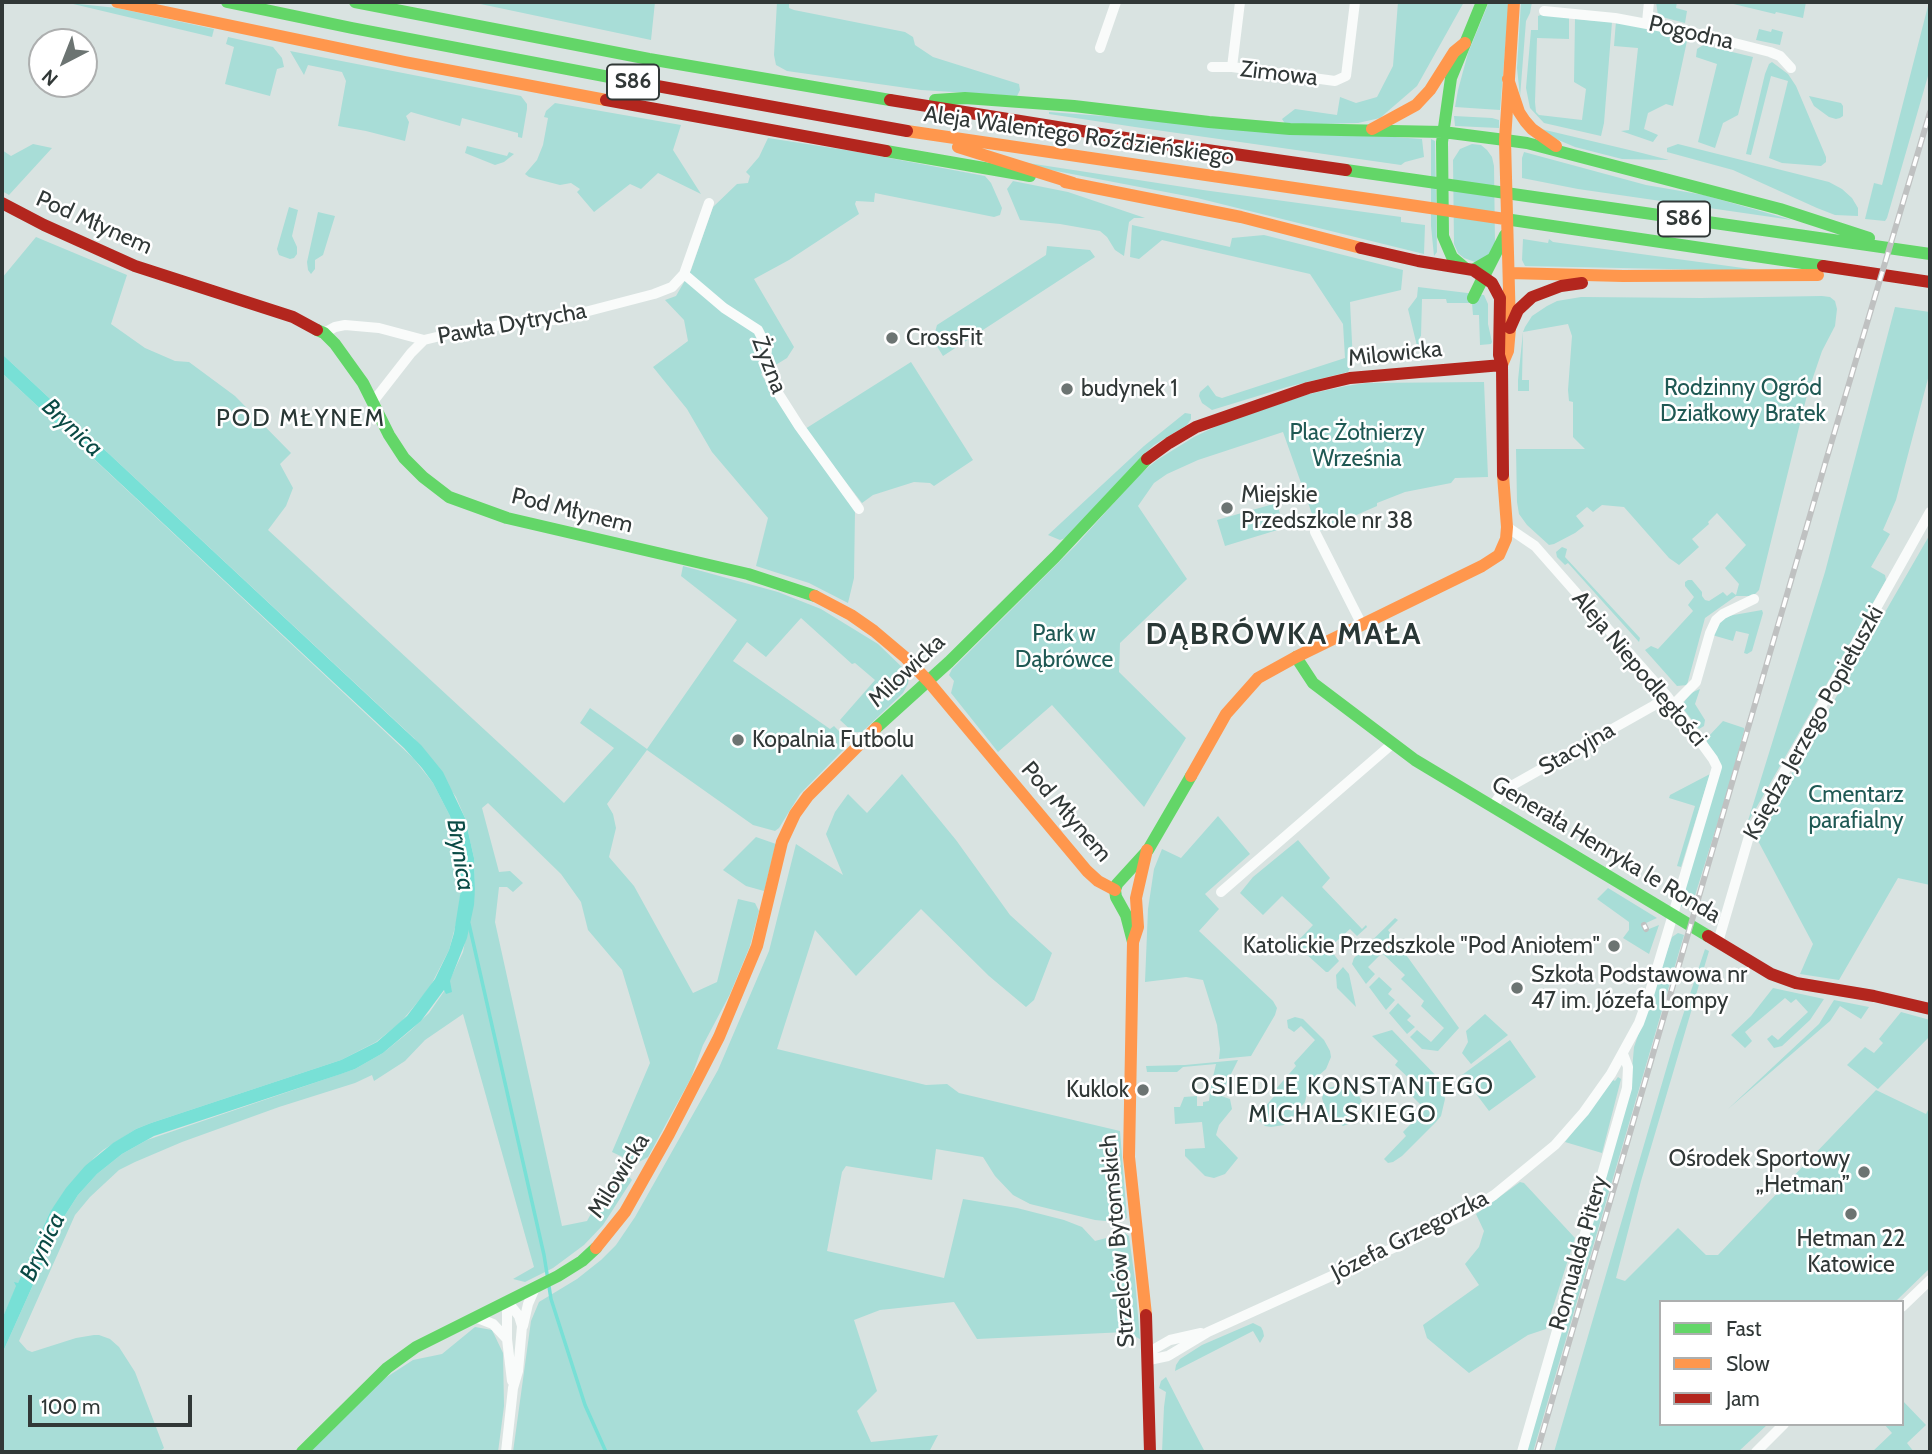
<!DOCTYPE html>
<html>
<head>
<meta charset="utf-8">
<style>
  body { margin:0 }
  #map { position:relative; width:1932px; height:1454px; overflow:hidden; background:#d9e3e1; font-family:Cabin,sans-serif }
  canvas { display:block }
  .frame { position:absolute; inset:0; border:4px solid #313837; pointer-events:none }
  .legend { position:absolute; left:1659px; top:1300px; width:245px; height:126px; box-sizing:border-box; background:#fff; border:2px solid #adafaf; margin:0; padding:9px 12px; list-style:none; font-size:21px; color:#313837 }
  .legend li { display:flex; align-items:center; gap:14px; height:35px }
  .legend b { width:35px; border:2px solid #adafaf }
  .north { position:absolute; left:28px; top:28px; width:70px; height:70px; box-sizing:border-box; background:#fff; border:2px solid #adafaf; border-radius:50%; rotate:222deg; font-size:19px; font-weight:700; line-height:28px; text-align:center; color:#313837 }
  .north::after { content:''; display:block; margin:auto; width:24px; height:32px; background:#6c7472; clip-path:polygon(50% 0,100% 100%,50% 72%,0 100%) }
  .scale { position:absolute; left:28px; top:1395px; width:164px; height:32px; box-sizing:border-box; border:4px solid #313837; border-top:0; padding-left:9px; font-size:21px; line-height:24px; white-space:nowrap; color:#313837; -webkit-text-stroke:5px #fff; paint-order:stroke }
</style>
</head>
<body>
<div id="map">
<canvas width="1932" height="1454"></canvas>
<div class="frame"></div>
<ul class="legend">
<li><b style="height:9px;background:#63d668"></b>Fast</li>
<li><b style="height:9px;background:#ff974d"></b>Slow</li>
<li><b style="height:9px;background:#b3261e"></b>Jam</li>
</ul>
<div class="north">N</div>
<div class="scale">100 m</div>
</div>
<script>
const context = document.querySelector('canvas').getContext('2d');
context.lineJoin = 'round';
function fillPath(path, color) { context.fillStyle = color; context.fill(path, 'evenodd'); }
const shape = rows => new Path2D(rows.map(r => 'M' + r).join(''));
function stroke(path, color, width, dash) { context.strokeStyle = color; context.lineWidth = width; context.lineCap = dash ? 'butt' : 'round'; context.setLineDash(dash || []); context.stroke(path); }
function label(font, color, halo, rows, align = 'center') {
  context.font = font + ' Cabin,sans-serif'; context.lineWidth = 5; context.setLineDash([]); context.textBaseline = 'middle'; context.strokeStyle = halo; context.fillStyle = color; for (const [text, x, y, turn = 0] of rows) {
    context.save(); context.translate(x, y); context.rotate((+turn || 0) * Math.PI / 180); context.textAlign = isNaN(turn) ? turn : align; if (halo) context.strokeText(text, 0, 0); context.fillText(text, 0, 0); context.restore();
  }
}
const green = shape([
  [471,2,655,2,651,40],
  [777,2,789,2,789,8,794,10,905,32,913,37,915,45,933,57,1019,84,1020,90,1017,96,921,90,787,71,776,65,774,55],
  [1398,2,1464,2,1417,86,1380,118,1358,123,1286,125,1282,119,1295,109,1337,115,1340,97,1356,103,1377,97,1393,66],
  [1489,2,1509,2,1500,110,1455,107,1458,90,1468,53],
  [1521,2,1532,2,1530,13,1526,21,1520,97,1517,68],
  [1656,2,1677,2,1676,8,1687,11,1685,23,1662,17,1658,15],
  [1725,2,1806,2,1803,18,1776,12,1775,14],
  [1929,2,1930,69,1887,218,1885,221,1865,219,1874,183,1882,185],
  [69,3,117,8,214,29,212,37],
  [1546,13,1569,16,1569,39,1537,38,1535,102,1536,112,1539,115,1582,120,1586,89,1574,82,1575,19,1612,22,1604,123,1601,136,1544,123,1530,108,1526,88,1531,30,1538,30,1538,16],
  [1616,21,1679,34,1687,41,1673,106,1666,104,1648,113,1644,129,1658,135,1653,142,1621,131,1629,130,1638,48,1614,46],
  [1759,29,1771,32,1772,29,1783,32,1780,45,1756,40],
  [228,37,273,47,282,58,284,67,277,69,270,96,225,84,234,47,226,44],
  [1703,45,1753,57,1738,115,1723,123,1715,148,1698,142,1717,64,1696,57,1697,49],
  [290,51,521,96,527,104,527,109,522,138,518,137,518,133,462,118,460,126,411,112,406,116,409,122,405,141,366,131,338,126,346,81,342,72,308,65,304,75],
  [1772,62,1788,74,1796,86,1826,157,1826,162,1821,166,1782,163,1769,158,1788,81,1771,76,1751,155,1746,154,1765,74,1769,64],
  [1809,96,1841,103,1843,106,1843,116,1840,118,1836,119,1829,117,1814,106],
  [555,103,681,125,673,150,701,194,658,173,641,189,630,184,594,212,577,192,580,189,571,183,560,185,529,177,525,174,537,160,543,145,548,118,544,117,546,111],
  [1049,112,1422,139,1424,157,1405,162,1401,165,1135,127,1049,114],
  [1454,116,1492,118,1499,120,1499,128,1455,126],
  [1541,129,1642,153,1669,160,1622,159,1575,147,1556,139],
  [768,138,852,151,985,176,991,183,1002,208,1000,215,994,217,875,193,874,202,856,201,855,204,859,214,789,260,754,279,794,347,787,358,761,374,794,427,855,511,854,578,848,603,809,583,756,566,768,518,712,452,687,409,653,367,688,341,684,320,665,300,676,296,691,270,713,207,737,184,748,183,750,176,746,172,759,157],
  [1431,139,1435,141,1437,252,1434,256,1431,226],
  [33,144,52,148,9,195,2,191,2,150,11,156],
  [1472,144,1481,145,1487,150,1492,157,1494,166,1495,244,1491,253,1480,261,1475,262,1464,258,1458,253,1454,244,1453,160,1460,149],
  [1678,144,1829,182,1842,189,1852,198,1858,208,1858,216,1835,215,1817,208,1733,170,1667,152,1667,148],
  [467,146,507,156,509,152,514,154,504,162,495,165,465,153],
  [1524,152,1646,185,1704,195,1792,220,1578,189,1522,178,1522,158],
  [1015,161,1203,190,1401,217,1401,222,1425,225,1424,254,1197,198,1030,166],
  [1013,181,1068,192,1145,218,1134,218,1129,222,1124,256,1115,250,1107,237,1100,231,1060,224,1020,220,1007,189],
  [289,207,298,210,292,236,297,247,297,254,294,258,290,259,279,255,277,249],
  [318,212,335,216,323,255,315,260,315,269,311,274,308,270,307,262],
  [1132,225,1230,247,1232,238,1264,235,1403,270,1401,290,1350,302,1353,362,1348,372,1287,387,1212,410,1202,403,1199,396,1200,392,1208,385,1216,396,1222,398,1345,358,1343,324,1310,274,1162,240,1139,259,1130,257],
  [36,237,127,275,111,324,145,348,175,361,189,362,235,396,291,453,280,464,293,488,286,506,268,530,564,803,614,748,580,723,590,708,647,749,737,620,681,576,683,566,778,592,821,609,878,644,904,669,909,676,908,684,903,693,862,732,853,732,840,720,875,680,855,663,852,664,801,618,766,657,747,642,733,661,830,729,834,726,846,738,845,748,800,794,779,828,775,831,753,825,647,750,607,804,613,814,616,828,609,857,634,886,693,993,717,982,738,899,755,903,759,911,750,946,730,994,703,1045,691,1078,648,1157,639,1162,629,1160,612,1152,650,1063,622,970,588,930,581,902,561,874,488,803,482,808,499,872,510,871,523,883,513,892,507,887,499,887,495,922,562,1226,587,1221,616,1168,625,1172,632,1180,603,1225,584,1245,553,1268,525,1282,513,1279,534,1267,463,1014,425,1040,405,1061,374,1081,372,1075,355,1083,279,1107,182,1142,135,1162,119,1170,90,1197,75,1215,19,1341,27,1350,32,1352,76,1338,94,1335,99,1335,110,1339,119,1347,135,1372,164,1448,159,1452,2,1452,2,1354,62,1220,78,1195,97,1174,122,1154,147,1140,355,1069,383,1053,410,1031,429,1013,445,990,463,952,475,889,474,858,465,818,456,797,414,738,2,354,2,278],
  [1523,239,1548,243,1549,239,1553,242,1765,271,1525,266,1522,260],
  [1047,246,1090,250,1095,257,943,356,935,343,934,336,937,325,1046,255],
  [1418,287,1484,295,1488,304,1488,324,1492,342,1491,344,1480,345,1479,315,1473,315,1472,303,1447,303,1446,299,1422,299,1421,336,1420,337,1419,346,1417,346,1408,309,1417,297],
  [1822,296,1830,297,1835,301,1837,309,1835,326,1822,351,1807,395,1759,590,1753,596,1736,596,1705,618,1687,685,1677,686,1645,650,1651,646,1658,649,1693,611,1688,605,1694,597,1685,586,1685,582,1688,580,1692,580,1702,592,1702,596,1705,600,1709,601,1723,592,1727,596,1732,592,1736,595,1739,584,1725,568,1746,545,1717,513,1708,522,1709,524,1692,539,1699,547,1679,565,1669,558,1624,507,1602,505,1593,512,1587,507,1576,516,1584,526,1575,533,1554,544,1549,545,1527,525,1519,514,1517,502,1516,449,1585,449,1573,437,1573,402,1569,401,1568,390,1572,336,1568,324,1523,332,1522,380,1529,380,1529,391,1518,391,1518,380,1523,332,1525,327,1532,316,1547,306,1557,301,1581,297,1701,298],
  [1895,307,1930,312,1930,371,1896,500,1883,530,1890,534,1871,567,1885,575,1886,580,1747,824,1825,572],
  [911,362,973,460,934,486,930,483,914,482,873,495,862,503,805,429],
  [2,373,413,758,433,783,450,816,460,863,461,889,458,916,449,950,430,987,401,1022,376,1042,341,1060,151,1123,136,1129,103,1150,94,1158,50,1212,2,1319],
  [1484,382,1488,477,1455,478,1451,483,1405,492,1377,503,1377,506,1313,534,1306,517,1312,514,1283,432,1198,460,1167,474,1154,483,1138,506,1187,579,1120,643,1119,672,1186,738,1144,807,1052,705,998,752,951,693,954,681,949,675,952,669,1076,545,1140,474,1157,460,1194,437,1223,423,1309,394,1346,386,1366,383],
  [1185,413,1191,414,1191,419,1187,425,1154,445,1138,460,1066,538,1060,540,1048,535,1144,446],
  [1277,503,1284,528,1225,546,1217,520],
  [1929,536,1930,853,1928,856,1930,858,1930,885,1898,878,1839,980,1800,974,1813,944,1757,839,1761,831,1760,829],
  [1562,547,1567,549,1565,557,1640,638,1639,642,1568,563,1565,565,1557,557,1556,552],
  [1762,610,1763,613,1752,651,1747,654,1744,653,1749,634,1736,631,1733,641,1712,635,1716,625,1728,616],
  [1700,689,1695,704,1705,720,1704,726,1699,729,1681,706,1691,693],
  [1723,721,1744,728,1744,731,1729,786,1693,902,1691,904,1684,902,1682,907,1680,905,1719,764,1707,742,1707,738],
  [902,774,956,840,1010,915,1052,953,1034,1000,1026,1007,989,976,921,909,856,976,815,930,777,1049,926,1085,947,1084,959,1093,1120,1131,1127,1218,1116,1222,1095,1220,1030,1204,1013,1195,995,1176,983,1157,936,1149,932,1180,846,1166,842,1172,827,1251,944,1278,963,1199,1017,1208,1064,1220,1082,1227,1095,1241,1125,1233,1129,1236,1135,1280,1140,1339,1126,1332,977,1339,954,1302,880,1310,854,1320,877,1391,857,1411,871,1442,938,1435,929,1452,513,1452,531,1321,539,1302,577,1279,601,1260,616,1245,635,1217,718,1070,769,951,796,844,843,875,826,834,835,812,848,794,867,813],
  [1710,774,1681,867,1677,866,1695,806,1669,798,1670,795],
  [1218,816,1250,854,1205,894,1219,909,1199,931,1273,1001,1277,1008,1275,1015,1251,1056,1219,1059,1220,1049,1217,1025,1203,980,1186,977,1145,982,1148,909,1154,869,1162,849,1181,858],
  [756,837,776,844,764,891,746,886,723,870],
  [1298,840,1330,878,1322,887,1362,929,1366,925,1367,927,1357,936,1350,929,1329,948,1339,961,1328,972,1326,972,1295,944,1313,925,1282,896,1263,915,1240,893,1253,877],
  [1608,888,1657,918,1646,923,1649,929,1659,925,1649,954,1623,938,1629,930,1629,922,1597,899],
  [1395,918,1398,920,1388,930,1459,1028,1438,1051,1422,1049,1410,1037,1417,1030,1431,1042,1444,1028,1421,1006,1424,1001,1401,979,1405,975,1382,953,1368,967,1375,974,1366,984,1352,964,1354,958],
  [1678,933,1684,935,1533,1452,1525,1452,1631,1081,1634,1047,1672,937],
  [1705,949,1709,951,1641,1181,1616,1278,1625,1281,1678,1228,1706,1255,1718,1255,1876,1090,1926,1114,1928,1110,1930,1112,1930,1268,1895,1302,1661,1302,1661,1424,1768,1424,1738,1452,1554,1452,1675,1039],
  [1343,967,1349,974,1356,1007,1337,988,1336,975],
  [1379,977,1392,989,1388,994,1395,1000,1386,1010,1369,987],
  [1773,988,1824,999,1810,1020,1782,1046,1774,1048,1767,1039,1772,1035,1778,1040,1808,1012,1796,999,1791,1003,1785,998,1745,1032,1752,1041,1745,1048,1731,1035,1751,1016],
  [1834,1000,1869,1007,1861,1019,1840,1006,1830,1021,1728,1109,1819,1024],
  [1398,1003,1411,1016,1407,1020,1415,1027,1407,1034,1389,1013],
  [1901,1012,1930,1020,1930,1036,1878,1089,1847,1065,1865,1047,1874,1053,1883,1043,1879,1039],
  [1485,1014,1508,1035,1471,1064,1462,1053,1468,1042,1466,1031],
  [1295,1017,1303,1019,1324,1040,1330,1051,1331,1057,1326,1069,1309,1084,1305,1102,1292,1118,1284,1125,1271,1127,1265,1126,1256,1117,1277,1093,1275,1090,1296,1066,1294,1063,1315,1040,1301,1026,1294,1032,1288,1028,1287,1020],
  [1392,1030,1441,1081,1445,1099,1441,1116,1436,1122,1402,1156,1393,1162,1388,1163,1384,1159,1406,1136,1403,1132,1425,1109,1411,1095,1418,1087,1395,1065,1398,1061,1372,1036],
  [1510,1040,1536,1077,1489,1111,1462,1075],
  [1238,1060,1221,1094,1210,1090,1216,1064,1183,1067,1177,1072,1147,1072,1146,1066,1185,1065],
  [1618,1077,1621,1079,1602,1153,1565,1142,1613,1080,1615,1081],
  [1346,1083,1352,1085,1362,1101,1348,1124,1343,1126,1327,1116,1322,1098,1325,1089],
  [1210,1092,1230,1099,1232,1109,1219,1125,1216,1135,1238,1158,1225,1174,1214,1178,1205,1176,1185,1156,1185,1149,1205,1148,1202,1122,1175,1124,1174,1107,1180,1107,1184,1097,1197,1096,1197,1106,1203,1106,1203,1102,1209,1101],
  [1520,1182,1524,1183,1575,1238,1546,1329,1528,1335,1469,1373,1427,1338,1423,1325,1479,1285,1465,1264,1479,1247,1484,1231,1476,1214],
  [1253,1323,1261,1327,1263,1331,1264,1336,1260,1343,1253,1331,1175,1371,1176,1365,1180,1359,1202,1345],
  [475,1327,492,1330,503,1353,504,1406,498,1452,310,1452,379,1382,413,1360,442,1354],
  [1166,1377,1188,1420,1205,1452,1162,1452,1164,1407,1166,1392,1159,1388,1161,1381],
  [1902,1400,1926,1425,1907,1443,1914,1452,1872,1452,1892,1433,1884,1424,1902,1424]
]);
const water = shape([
  [2,354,421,745,443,772,465,818,474,858,475,889,474,905,467,938,450,981,452,992,446,994,444,990,421,1021,383,1053,355,1069,341,1074,154,1136,122,1154,97,1174,78,1195,62,1220,2,1354,2,1319,16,1286,14,1282,18,1283,50,1212,66,1188,85,1166,113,1143,136,1129,151,1123,341,1060,377,1042,407,1016,435,979,449,950,454,933,461,889,460,863,450,816,433,783,422,768,404,748,2,373]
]);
const stream = shape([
  [469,924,544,1255,551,1299,585,1405,606,1452]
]);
const street = shape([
  [1544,11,1615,18,1695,33,1770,52,1780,56,1791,68],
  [1647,22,1649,2],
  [1100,48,1116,2],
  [1212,67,1232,67,1335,81,1346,76,1355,2],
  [1232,67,1240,2],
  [684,274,724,308,758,330,767,348,766,362,771,382,799,426,859,509],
  [324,333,335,327,345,325,379,328,424,340,457,332,508,324,554,320,654,294,672,287,684,274,709,203],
  [372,403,411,353,424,340],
  [1315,532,1362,625],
  [1674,704,1696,682,1710,633,1716,620,1723,614,1754,599],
  [1492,807,1504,790,1653,706,1667,696],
  [1221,892,1392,744],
  [1718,942,1750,833,1930,512],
  [507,1301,507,1339],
  [1902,1307,1930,1280],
  [475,1317,493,1324,507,1339,512,1381],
  [523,1326,528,1304,535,1288],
  [1149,1352,1170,1340,1201,1333],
  [1149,1360,1168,1356,1208,1332,1422,1235,1465,1214,1494,1195,1555,1145,1584,1112,1611,1074,1639,1023,1649,995,1717,767,1713,759,1667,696,1535,546,1507,527],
  [506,1452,513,1388,518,1371,522,1326,519,1316,507,1301],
  [1522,1452,1627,1088,1628,1067,1623,1054],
  [1756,1452,1784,1424]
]);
const fast = shape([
  [227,2,352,28,646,84],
  [355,2,649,59,890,100],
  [935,100,965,98,1074,106,1209,122,1290,129,1443,132],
  [1443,132,1505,140],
  [1505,140,1527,143,1780,209,1869,238],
  [886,151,1030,176],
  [1346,170,1930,254],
  [1505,219,1823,266],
  [1465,268,1452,257,1443,236,1442,142,1451,78,1482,2],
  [1473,270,1492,259,1473,298,1505,235],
  [317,330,324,333,335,344,363,383,389,435,404,458,423,477,449,497,507,518,748,574,815,596],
  [1296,657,1313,683,1415,760,1708,936],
  [876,728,949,662,1055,557,1147,459],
  [1115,890,1117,884,1148,850,1191,776],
  [1115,890,1116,897,1126,915,1133,942],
  [302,1452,387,1368,416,1347,558,1276,582,1261,596,1248]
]);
const slow = shape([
  [117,2,405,62,606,100],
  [1508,79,1519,112,1525,121,1532,129,1556,146],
  [1372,129,1416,105,1430,90,1454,52,1465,43],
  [907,131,1505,219],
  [958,147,1073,183],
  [1065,182,1241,217,1361,248],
  [1509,273,1623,276,1818,275],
  [1502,365,1508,351,1510,328,1505,140,1514,2],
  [815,596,851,615,874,631,906,658,928,681,1087,871,1098,881,1115,890],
  [1191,776,1226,714,1258,678,1296,657,1482,566,1499,555,1506,539,1507,527,1503,475],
  [596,1248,625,1212,669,1134,719,1037,757,946,782,842,795,814,808,796,876,728],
  [1146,1315,1129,1157,1133,942,1138,927,1136,898,1147,850]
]);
const jam = shape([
  [646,84,907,131],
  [606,100,886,151],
  [890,100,1144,141,1346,170],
  [2,203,44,225,135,266,293,317,317,330],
  [1361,248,1418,261,1473,270,1492,283,1500,298,1499,355,1502,365,1503,475],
  [1823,266,1930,282],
  [1510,328,1518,310,1532,297,1561,286,1582,283],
  [1147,459,1169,443,1196,427,1308,388,1350,378,1502,365],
  [1708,936,1771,974,1796,983,1874,996,1930,1009],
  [1146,1315,1150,1452]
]);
const rail = shape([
  [1644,925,1646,929],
  [1537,1452,1825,464,1930,112]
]);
const markers = [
  [892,338,7,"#6c7472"],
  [1067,389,7,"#6c7472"],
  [1227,508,7,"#6c7472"],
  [738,740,7,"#6c7472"],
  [1614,946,7,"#6c7472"],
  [1517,988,7,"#6c7472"],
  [1143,1090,7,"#6c7472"],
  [1864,1172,7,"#6c7472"],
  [1851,1214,7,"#6c7472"]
];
const shields = [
  [633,82,52],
  [1684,219,52]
];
const shieldNames = [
  ["S86",633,82],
  ["S86",1684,219]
];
const streetNames = [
  ["Pogodna",1691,33,13],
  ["Zimowa",1279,74,7],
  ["Aleja Walentego Roździeńskiego",1079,136,8],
  ["Pod Młynem",94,223,24],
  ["Pawła Dytrycha",512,324,-10],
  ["Milowicka",1395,354,-6],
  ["Żyzna",769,365,69],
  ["Pod Młynem",572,511,14],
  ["Aleja Niepodległości",1639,669,50],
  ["Milowicka",907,671,-43],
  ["Księdza Jerzego Popiełuszki",1814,723,-61],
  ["Stacyjna",1577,749,-30],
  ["Pod Młynem",1066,812,49],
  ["Generała Henryka le Ronda",1606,850,31],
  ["Milowicka",619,1176,-58],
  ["Józefa Grzegorzka",1410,1236,-27],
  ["Strzelców Bytomskich",1118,1241,-95],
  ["Romualda Pitery",1579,1253,-74]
];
const poiNames = [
  ["CrossFit",906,338],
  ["budynek 1",1081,389],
  ["Miejskie",1241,495],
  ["Przedszkole nr 38",1241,521],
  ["Kopalnia Futbolu",752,740],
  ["Katolickie Przedszkole \"Pod Aniołem\"",1600,946,"right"],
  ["Szkoła Podstawowa nr",1531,975],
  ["47 im. Józefa Lompy",1531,1001],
  ["Kuklok",1129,1090,"right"],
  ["Ośrodek Sportowy",1850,1159,"right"],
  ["„Hetman”",1850,1185,"right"],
  ["Hetman 22",1851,1239,"center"],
  ["Katowice",1851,1265,"center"]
];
const parkNames = [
  ["Rodzinny Ogród",1743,388],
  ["Działkowy Bratek",1743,414],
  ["Plac Żołnierzy",1357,433],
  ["Września",1357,459],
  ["Park w",1064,634],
  ["Dąbrówce",1064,660],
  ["Cmentarz",1856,795],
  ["parafialny",1856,821]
];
const neighbourhoodNames = [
  ["POD MŁYNEM",301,419],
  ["OSIEDLE KONSTANTEGO",1343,1087],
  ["MICHALSKIEGO",1343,1115]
];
const waterNames = [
  ["Brynica",72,428,43],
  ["Brynica",460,855,81],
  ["Brynica",43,1247,-64]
];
const districtNames = [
  ["DĄBRÓWKA MAŁA",1284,635]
];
fillPath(green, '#a8ddd7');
fillPath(water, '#78e0d6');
stroke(stream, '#78e0d6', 3.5);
stroke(street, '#f9fbfa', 10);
stroke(fast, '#63d668', 12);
stroke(slow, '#ff974d', 12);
stroke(jam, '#b3261e', 12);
stroke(rail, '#bfc1c1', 6);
stroke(rail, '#fff', 3.5, [10]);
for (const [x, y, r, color] of markers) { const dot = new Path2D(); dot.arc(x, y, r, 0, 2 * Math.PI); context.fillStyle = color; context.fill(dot); stroke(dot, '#fff', 2.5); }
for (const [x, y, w] of shields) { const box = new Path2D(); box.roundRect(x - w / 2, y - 17.5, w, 35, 5); context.fillStyle = '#fff'; context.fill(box); stroke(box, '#313837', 2); }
label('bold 21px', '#313837', null, shieldNames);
label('23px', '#313837', '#fff', streetNames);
label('23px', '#313837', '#fff', poiNames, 'left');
label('23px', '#1f5954', '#fff', parkNames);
context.letterSpacing = '2px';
label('24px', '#293735', '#fff', neighbourhoodNames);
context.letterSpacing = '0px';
label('italic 24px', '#0a4a45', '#fff', waterNames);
context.letterSpacing = '2px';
label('bold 30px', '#293735', '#fff', districtNames);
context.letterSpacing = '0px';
</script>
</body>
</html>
